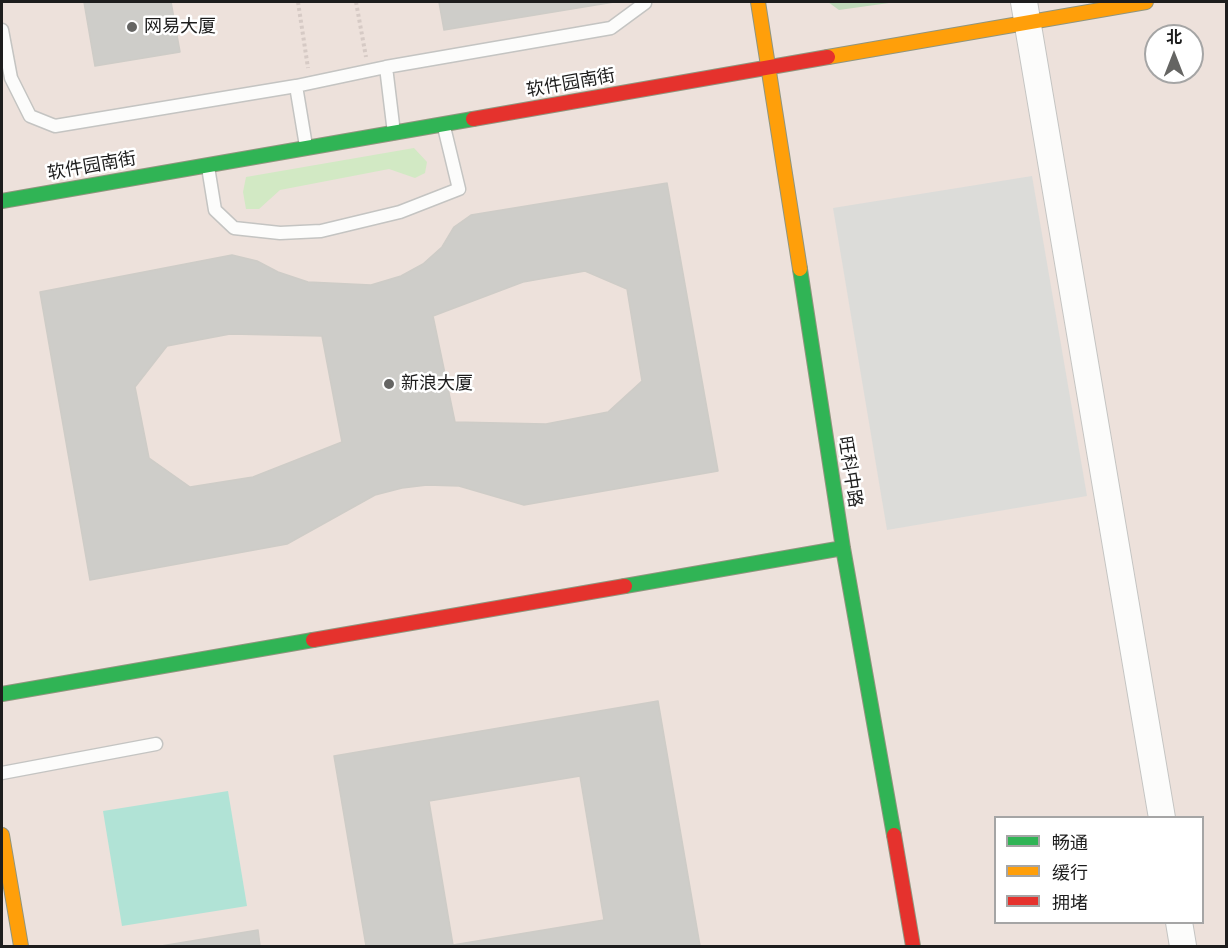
<!DOCTYPE html>
<html>
<head>
<meta charset="utf-8">
<style>
  body { margin:0 }
  #map { position:relative; width:1228px; height:948px; overflow:hidden; background:#ebebe6; font-family:"Roboto Condensed","Noto Sans SC",sans-serif }
  canvas { display:block }
  .frame { position:absolute; inset:0; border:3px solid #1d1d1d; pointer-events:none }
  .legend { position:absolute; left:994px; top:816px; width:210px; height:108px; box-sizing:border-box; background:#fff; border:2px solid #a5a5a5; margin:0; padding:8px 10px; list-style:none; font-size:18px; color:#1d1d1d }
  .legend li { display:flex; align-items:center; gap:12px; height:30px }
  .legend b { width:30px; border:2px solid #a5a5a5 }
  .north { position:absolute; left:1144px; top:24px; width:60px; height:60px; box-sizing:border-box; background:#fff; border:2px solid #a5a5a5; border-radius:50%; rotate:0deg; font-size:16px; font-weight:700; line-height:24px; text-align:center; color:#1d1d1d }
  .north::after { content:''; display:block; margin:auto; width:21px; height:27px; background:#656563; clip-path:polygon(50% 0,100% 100%,50% 72%,0 100%) }
</style>
</head>
<body>
<div id="map">
<canvas width="1228" height="948"></canvas>
<div class="frame"></div>
<ul class="legend">
<li><b style="height:8px;background:#30b455"></b>畅通</li>
<li><b style="height:8px;background:#ff9f0a"></b>缓行</li>
<li><b style="height:8px;background:#e5322d"></b>拥堵</li>
</ul>
<div class="north">北</div>
</div>
<script>
const context = document.querySelector('canvas').getContext('2d');
context.lineJoin = 'round';
function fillPath(path, color) { context.fillStyle = color; context.fill(path, 'evenodd'); }
const shape = rows => new Path2D(rows.map(r => 'M' + r).join(''));
function stroke(path, color, width, dash) { context.strokeStyle = color; context.lineWidth = width; context.lineCap = dash ? 'butt' : 'round'; context.setLineDash(dash || []); context.stroke(path); }
function label(font, color, halo, rows, align = 'center') {
  context.font = font + ' "Roboto Condensed","Noto Sans SC",sans-serif'; context.lineWidth = 5; context.setLineDash([]); context.textBaseline = 'middle'; context.strokeStyle = halo; context.fillStyle = color; for (const [text, x, y, turn = 0] of rows) {
    context.save(); context.translate(x, y); context.rotate((+turn || 0) * Math.PI / 180); context.textAlign = isNaN(turn) ? turn : align; if (halo) context.strokeText(text, 0, 0); context.fillText(text, 0, 0); context.restore();
  }
}
const commercial = shape([
  [2,2,1226,2,1226,946,2,946],
  [1156,36,1192,36,1192,72,1156,72],
  [996,818,1202,818,1202,922,996,922]
]);
const grass = shape([
  [414,148,427,162,425,173,415,178,389,169,280,190,259,209,246,209,243,192,246,177]
]);
const forest = shape([
  [828,2,896,2,839,10]
]);
const pitch = shape([
  [228,791,247,906,122,926,103,811]
]);
const parking = shape([
  [1032,176,1087,496,887,530,833,208]
]);
const building = shape([
  [84,2,171,2,180,52,95,66,84,2],
  [439,2,614,2,444,30,439,2],
  [667,183,718,471,524,505,459,486,427,485,402,488,375,495,287,544,90,580,40,292,232,255,257,261,278,272,308,282,371,285,401,276,423,264,442,247,454,227,471,215,667,183],
  [585,271,627,289,642,381,608,412,546,424,455,422,433,316,523,282,585,271],
  [230,334,322,336,342,442,253,477,190,487,149,458,135,387,167,346,230,334],
  [658,701,700,946,366,946,334,756,658,701],
  [580,776,604,920,453,945,429,801,580,776],
  [258,930,260,946,161,946,258,930]
]);
const path = shape([
  [298,2,308,68],
  [356,2,366,57]
]);
const lane = shape([
  [2,30,11,78,30,116,55,126,296,86],
  [386,67,611,28,645,3],
  [306,146,296,86,386,67,394,133],
  [208,167,215,210,234,228,280,233,321,231,400,212,459,189,444,127],
  [2,773,156,744]
]);
const street = shape([
  [1024,2,1162,818],
  [1179,922,1183,946]
]);
const fast = shape([
  [2,201,473,119],
  [800,269,843,548,894,835],
  [625,586,843,548],
  [2,694,313,640]
]);
const slow = shape([
  [758,2,800,269],
  [828,57,1146,2],
  [2,835,21,946]
]);
const jam = shape([
  [473,119,828,57],
  [313,640,625,586],
  [894,835,913,946]
]);
const markers = [
  [132,27,6,"#656563"],
  [389,384,6,"#656563"]
];
const poiNames = [
  ["网易大厦",144,27],
  ["新浪大厦",401,384]
];
const streetNames = [
  ["软件园南街",571,84,-10],
  ["软件园南街",92,167,-10],
  ["旺科中路",849,472,81]
];
fillPath(commercial, '#ede1db');
fillPath(grass, '#d2e9c4');
fillPath(forest, '#c1dabb');
fillPath(pitch, '#b1e3d6');
fillPath(parking, '#dcdcd9');
fillPath(building, '#cecdc9');
stroke(building, '#ceccc7', 1.5);
stroke(lane, '#c4c4c2', 15);
stroke(street, '#c4c4c2', 28);
stroke(fast, '#90957e', 16);
stroke(slow, '#90957e', 16);
stroke(jam, '#90957e', 16);
stroke(path, '#d6cac5', 4, [3, 3]);
stroke(lane, '#fcfcfb', 12);
stroke(street, '#fcfcfb', 26);
stroke(fast, '#30b455', 14);
stroke(slow, '#ff9f0a', 14);
stroke(jam, '#e5322d', 14);
for (const [x, y, r, color] of markers) { const dot = new Path2D(); dot.arc(x, y, r, 0, 2 * Math.PI); context.fillStyle = color; context.fill(dot); stroke(dot, '#fff', 2); }
label('18px', '#1d1d1d', '#fff', poiNames, 'left');
label('18px', '#1d1d1d', '#fff', streetNames);
</script>
</body>
</html>
